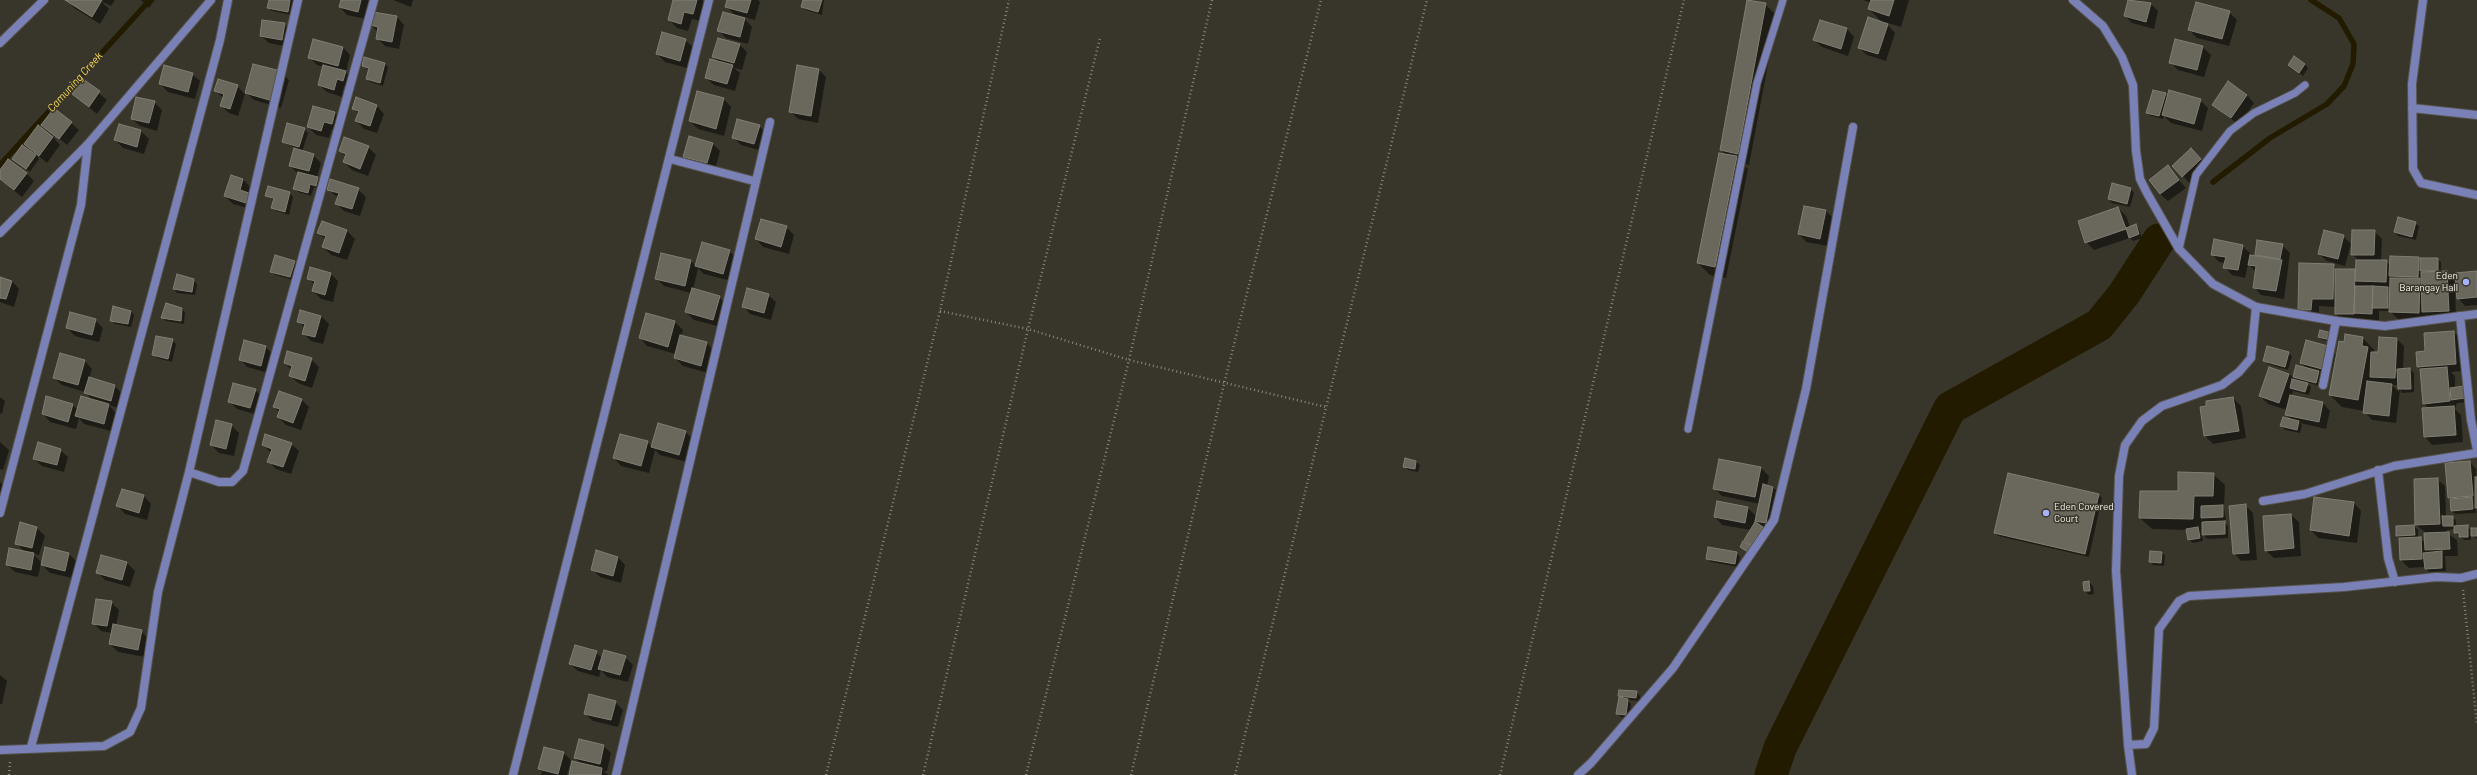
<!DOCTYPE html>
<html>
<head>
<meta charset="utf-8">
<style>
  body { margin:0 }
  canvas { display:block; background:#38352b }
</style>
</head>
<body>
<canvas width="2477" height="775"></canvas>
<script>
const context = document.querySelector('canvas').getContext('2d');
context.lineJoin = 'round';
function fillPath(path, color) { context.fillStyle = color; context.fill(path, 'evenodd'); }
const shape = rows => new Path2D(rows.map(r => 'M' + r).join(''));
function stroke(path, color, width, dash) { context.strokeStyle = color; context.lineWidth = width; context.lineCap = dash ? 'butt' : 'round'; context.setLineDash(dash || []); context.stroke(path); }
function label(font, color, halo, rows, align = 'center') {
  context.font = font + ' Barlow,sans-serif'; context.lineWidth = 3; context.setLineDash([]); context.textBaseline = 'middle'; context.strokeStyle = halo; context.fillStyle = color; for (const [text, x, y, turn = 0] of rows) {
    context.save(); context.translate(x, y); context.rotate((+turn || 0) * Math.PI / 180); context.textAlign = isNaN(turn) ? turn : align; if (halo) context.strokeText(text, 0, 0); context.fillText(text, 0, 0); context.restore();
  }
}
const shadow = shape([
  [67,0,115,0,111,6,101,1,109,9,100,24,74,8],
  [141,0,155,0,149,8],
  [270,0,294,0,291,15,272,11,268,8],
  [342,0,371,0,366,19,347,15,340,7],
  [393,0,413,0,411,7],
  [674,0,702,0,706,4,701,21,692,19,688,31,677,28,669,20],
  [728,0,758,0,760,2,755,20,734,14,726,6],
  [804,0,824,0,822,15,806,10,802,7],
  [1863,0,1909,0,1901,27,1885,22,1895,33,1886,61,1867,55,1859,48,1884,24,1869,9,1871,3],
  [2129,0,2151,4,2158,11,2154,29,2132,23,2125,16],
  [1765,4,1777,16,1749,165,1743,164,1748,169,1726,278,1710,275,1698,263,1726,155,1721,150],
  [2229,12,2237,20,2229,46,2197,38,2189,30],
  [397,17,404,25,399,49,385,46,377,38,378,32,371,25],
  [745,19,752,27,748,44,726,38,719,31],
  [1821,21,1847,29,1854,37,1848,56,1822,47,1814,40],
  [284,24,292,32,289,47,269,43,261,36],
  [685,40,693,47,687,68,665,62,657,54],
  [2176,40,2203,47,2211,55,2204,77,2178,70,2170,62],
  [739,44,747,52,742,70,734,68,740,73,735,91,714,85,706,78,719,62,713,56],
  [343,47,350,55,346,72,353,80,351,88,344,86,342,97,327,92,319,85,324,67,317,65,309,57],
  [385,64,388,67,383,86,370,82,367,79,369,70,363,65],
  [2305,64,2308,68,2303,76,2290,65],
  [819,70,826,77,818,123,798,119,790,111],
  [281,72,289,80,281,108,254,100,246,93],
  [192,74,200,81,195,99,168,92,160,84],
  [83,80,107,100,97,114,73,94],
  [237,86,245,94,238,116,229,113,221,106,224,99,216,91],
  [698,92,724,99,731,107,724,136,698,129,690,121],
  [2165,94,2168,97,2200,100,2208,108,2202,131,2171,123,2164,116,2163,119,2151,116,2147,113],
  [2247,95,2254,103,2239,125,2213,105],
  [154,102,162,110,157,131,140,126,132,119],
  [377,106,384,114,377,133,364,129,356,121,359,114,353,108],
  [314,107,335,113,343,121,340,131,332,129,329,138,316,135,308,127],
  [71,123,79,130,67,145,42,124],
  [120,125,141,131,149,139,144,154,123,148,115,140],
  [759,126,767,133,762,151,741,145,733,137],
  [304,129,308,133,302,152,313,155,321,163,317,178,321,182,319,189,314,187,311,196,298,192,294,189,298,174,290,166,295,148,283,142],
  [53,137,60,145,47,163,36,154,39,159,30,172,17,162,35,154,25,144],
  [712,143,720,151,715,170,692,164,684,156],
  [368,147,376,155,368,176,352,170,344,162,346,157,340,151],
  [2191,150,2208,167,2190,184,2183,176],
  [2167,167,2186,188,2168,201,2160,194],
  [0,172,26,173,34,181,22,197,0,179],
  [243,179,250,187,248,194,256,202,254,210,233,204,225,196],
  [328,189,358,189,366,197,360,216,344,211,336,203,338,198],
  [2131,189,2134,193,2130,207,2112,203,2109,199],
  [290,193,293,197,289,215,276,211,273,208,275,200,266,195],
  [1804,207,1826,211,1834,219,1828,246,1806,242,1799,234],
  [2118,208,2126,216,2130,227,2135,225,2139,229,2142,238,2133,241,2130,238,2094,250,2086,242],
  [322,223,347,231,355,239,347,260,331,255,323,247,326,240,319,233],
  [2415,223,2419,226,2416,240,2398,236,2395,232],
  [786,227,794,235,789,254,763,247,756,239],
  [2374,231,2382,239,2381,261,2386,261,2391,266,2419,258,2437,259,2441,262,2441,272,2447,272,2456,282,2477,272,2477,305,2465,306,2458,298,2456,282,2455,282,2456,318,2431,319,2426,315,2426,320,2398,319,2390,311,2379,311,2379,321,2343,321,2336,314,2336,307,2319,306,2319,318,2307,317,2299,310,2333,265,2338,270,2354,270,2356,273,2357,259,2352,254],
  [2343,236,2351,244,2345,266,2327,261,2319,254],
  [2258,242,2282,245,2290,253,2284,299,2261,295,2254,287,2256,272,2248,264,2245,278,2232,275,2225,267,2225,263,2219,262,2212,254,2242,246,2250,253,2250,256,2256,257],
  [729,251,737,258,731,281,704,274,698,268,693,290,719,297,727,305,721,327,694,320,686,312,691,293,664,286,656,278,691,261,696,266],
  [294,261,298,265,293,280,275,275,271,272],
  [331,274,338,281,333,302,321,299,313,291,315,285,308,278],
  [0,278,12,281,19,289,14,307,0,302],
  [193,280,197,284,195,295,177,293,174,289],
  [768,295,776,302,771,320,750,314,743,306],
  [182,309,185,312,184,324,166,321,163,318],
  [131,311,134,315,131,327,115,324,111,320],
  [301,311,321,316,329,324,323,344,311,341,303,333,305,328,298,321],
  [646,314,675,322,683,330,681,336,707,343,714,351,708,373,683,366,675,358,676,354,647,346,640,338],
  [95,320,103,328,99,342,75,336,67,328],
  [2321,331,2333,343,2323,340,2319,337],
  [2453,332,2461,339,2463,371,2451,372,2455,376,2455,388,2469,402,2457,403,2455,409,2461,415,2463,442,2432,445,2425,437,2429,409,2424,403,2422,370,2418,366,2426,352],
  [2363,338,2374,350,2374,353,2379,353,2397,339,2404,346,2403,370,2410,369,2414,373,2414,392,2402,393,2400,390,2396,423,2372,420,2364,411,2342,407,2330,395,2345,343],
  [2392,385,2399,385,2399,392],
  [172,340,176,344,172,362,157,358,153,354],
  [266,347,273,355,268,373,247,367,240,359],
  [2327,347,2335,355,2330,376,2323,374,2320,386,2306,382,2311,387,2309,395,2293,391,2292,396,2323,403,2330,411,2326,429,2300,423,2302,425,2300,433,2285,430,2281,426,2292,420,2286,414,2287,410,2268,404,2260,396,2289,374,2299,381,2294,376,2307,368,2301,363],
  [2288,353,2292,356,2288,370,2268,364,2264,360],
  [311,359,319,367,312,388,298,383,291,376,292,371,285,363],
  [85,361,92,369,89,379,115,386,122,394,118,408,109,405,116,413,111,431,84,424,79,418,76,429,50,422,43,414,73,405,78,410,93,401,85,392,62,385,54,378],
  [255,390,263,397,258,415,237,409,229,401],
  [0,397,5,401,2,414,0,413],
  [2233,398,2241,406,2246,438,2213,444,2205,436,2201,408],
  [301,399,309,407,301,430,286,425,278,417,280,413,274,407],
  [231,425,239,433,234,456,219,453,211,445],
  [686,432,693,440,687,462,660,455,655,450,649,473,621,466,614,458,647,442,653,447],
  [0,442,9,450,3,470,0,469],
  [291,444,299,451,291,474,276,469,268,461,271,453,263,445],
  [60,450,68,457,64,472,42,466,34,459],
  [1406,459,1416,462,1420,465,1418,472,1408,470,1404,466],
  [1720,460,1761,468,1769,476,1767,486,1773,487,1780,495,1773,530,1762,528,1766,531,1755,548,1745,540,1751,530,1722,525,1715,517,1748,508,1757,517,1760,504,1722,496,1714,488],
  [1755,519,1763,527,1753,527],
  [2476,461,2476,513,2455,514,2451,510,2449,497,2470,462,2476,469],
  [2213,474,2225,485,2224,508,2226,520,2223,521,2228,526,2228,538,2207,539,2202,533,2203,541,2193,543,2189,540,2188,530,2152,529,2140,518,2179,492],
  [2205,521,2216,521,2216,523,2205,523],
  [2437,479,2445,486,2446,517,2452,517,2456,520,2456,527,2467,526,2472,531,2477,529,2477,539,2471,535,2471,540,2464,540,2455,533,2455,529,2447,530,2447,533,2457,540,2458,556,2445,556,2446,571,2429,572,2425,567,2409,568,2401,560,2400,538,2397,535,2414,526,2418,530,2418,538,2426,543,2425,532,2416,525],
  [0,482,4,486,0,504],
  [2099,495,2102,498,2089,557,1998,536,1995,533],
  [144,496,151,504,147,520,125,514,118,506],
  [2354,503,2361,511,2357,543,2318,538,2311,530],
  [2245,505,2253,513,2257,560,2241,561,2234,553],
  [2291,515,2299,522,2301,556,2274,558,2266,551,2264,517],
  [21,524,37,528,45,536,39,555,33,554,42,563,69,554,76,561,72,578,50,573,41,564,38,577,15,572,7,565,25,552,16,543],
  [1709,548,1737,553,1740,557,1738,567,1711,562,1707,558],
  [2162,552,2165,556,2164,566,2153,565,2150,561],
  [102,556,127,563,135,571,130,587,105,580,97,572],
  [618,557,625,565,621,583,600,577,592,569],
  [2089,582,2093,586,2094,594,2089,595,2085,591],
  [111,602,119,610,116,626,141,631,149,639,145,657,118,652,110,644,112,633,101,631,93,623],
  [596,652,602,658,625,657,633,665,628,682,607,677,601,670,599,677,578,671,570,664],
  [0,675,7,681,2,704,0,704],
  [1636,692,1640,696,1640,701,1627,700,1631,704,1629,718,1621,717,1617,714,1623,699,1619,696],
  [615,702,623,710,618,727,593,721,585,714],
  [604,746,611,753,607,771,604,771,608,775,570,775,581,764,575,758],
  [564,753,571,760,567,775,541,775,542,772,539,769]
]);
const stream = shape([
  [0,165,150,0],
  [2213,182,2270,138,2327,104,2344,86,2353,64,2354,44,2339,18,2311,0]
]);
const river = shape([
  [1771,775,1780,748,1950,408,2099,325,2124,294,2159,240]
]);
const building = shape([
  [65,0,102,0,92,17,65,0],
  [269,0,290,0,288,12,267,8,269,0],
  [341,0,361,0,358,12,339,7,341,0],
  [673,0,697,0,693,14,684,12,681,24,668,20,673,0],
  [727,0,751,0,747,13,725,7,727,0],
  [803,0,822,0,818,12,801,7,803,0],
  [1747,0,1766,3,1738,154,1720,150,1747,0],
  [1871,0,1894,0,1889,16,1868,9,1871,0],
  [2128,0,2151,3,2146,22,2124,16,2128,0],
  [2196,2,2230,11,2222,39,2188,30,2196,2],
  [373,12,397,16,392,42,376,39,378,27,370,25,373,12],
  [723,12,745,18,740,37,717,31,723,12],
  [1868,17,1888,24,1878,54,1858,48,1868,17],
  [262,20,285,23,282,40,260,36,262,20],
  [1820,20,1847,28,1841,49,1813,40,1820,20],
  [662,32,686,39,680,61,656,54,662,32],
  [718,38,740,44,734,63,712,57,718,38],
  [313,39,343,47,338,66,308,58,313,39],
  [2175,39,2203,46,2197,70,2169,63,2175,39],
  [2294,56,2305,64,2299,73,2288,65,2294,56],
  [364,57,385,63,380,83,366,79,369,68,362,66,364,57],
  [710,59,733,65,727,84,705,78,710,59],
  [253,64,281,71,273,101,245,93,253,64],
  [164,65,193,73,188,92,159,84,164,65],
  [323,65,346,71,343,81,337,79,334,90,318,85,323,65],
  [797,65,819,69,811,116,789,112,797,65],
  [83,79,100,91,89,107,72,94,83,79],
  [218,79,238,85,230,109,220,106,224,94,214,91,218,79],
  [2228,81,2247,95,2231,118,2212,105,2228,81],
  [2153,90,2166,93,2159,116,2146,113,2153,90],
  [2169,90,2201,99,2194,124,2162,115,2169,90],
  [697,91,724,98,716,129,689,121,697,91],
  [136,97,155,101,149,123,131,119,136,97],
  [356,97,377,105,370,126,355,121,359,111,352,109,356,97],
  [313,106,335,112,332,124,324,122,321,131,307,127,313,106],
  [54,108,72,122,59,139,41,125,54,108],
  [737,119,760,125,754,144,732,138,737,119],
  [287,123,305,128,299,147,282,142,287,123],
  [119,124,141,130,137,147,114,140,119,124],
  [38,125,53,137,39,156,24,144,38,125],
  [689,136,713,143,707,163,683,157,689,136],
  [344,137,369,146,360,169,343,162,346,154,339,151,344,137],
  [22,145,36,155,26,169,12,159,22,145],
  [294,148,314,154,309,171,289,166,294,148],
  [2191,148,2201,159,2182,177,2172,166,2191,148],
  [1719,153,1737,156,1715,267,1697,263,1719,153],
  [8,159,27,173,14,190,0,179,0,170,8,159],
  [2168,165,2179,180,2160,194,2149,180,2168,165],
  [298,172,318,177,316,186,310,184,308,193,293,189,298,172],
  [231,175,243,179,240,190,249,193,246,203,224,196,231,175],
  [330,179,359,188,352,209,335,204,339,193,327,190,330,179],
  [2112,183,2131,188,2127,204,2108,199,2112,183],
  [268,186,290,192,285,212,271,208,274,198,265,196,268,186],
  [1804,206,1826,210,1820,239,1798,234,1804,206],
  [2118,207,2126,229,2085,243,2078,221,2118,207],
  [2398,217,2416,222,2412,237,2394,232,2398,217],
  [761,219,787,226,781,247,755,239,761,219],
  [322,221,347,230,339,253,322,247,326,236,317,233,322,221],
  [2136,224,2139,234,2129,238,2126,228,2136,224],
  [2324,230,2344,235,2338,259,2318,254,2324,230],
  [2352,230,2375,230,2374,255,2351,255,2352,230],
  [2214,239,2243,245,2238,270,2223,268,2226,257,2211,255,2214,239],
  [2257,240,2283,244,2280,259,2255,255,2257,240],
  [702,242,730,250,723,274,695,266,702,242],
  [661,253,691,260,685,286,655,279,661,253],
  [275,255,295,261,290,277,270,272,275,255],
  [2250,255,2282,260,2276,291,2253,288,2256,266,2248,265,2250,255],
  [2390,256,2419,257,2418,277,2389,276,2390,256],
  [2420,258,2438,258,2438,271,2420,271,2420,258],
  [2356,260,2387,260,2386,282,2355,281,2356,260],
  [2299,263,2334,264,2333,299,2312,299,2311,310,2298,310,2299,263],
  [310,267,331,273,325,295,312,291,315,281,307,279,310,267],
  [2335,269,2355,269,2354,314,2335,314,2335,269],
  [2447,271,2449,311,2422,312,2421,272,2447,271],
  [2477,271,2477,297,2457,299,2455,273,2477,271],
  [177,274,194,279,192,292,173,289,177,274],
  [0,277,12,281,6,299,0,298,0,277],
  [2390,278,2420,278,2419,313,2389,312,2390,278],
  [2355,286,2373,286,2372,314,2354,313,2355,286],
  [2373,286,2388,287,2388,308,2372,308,2373,286],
  [692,288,720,296,713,320,685,312,692,288],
  [747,288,769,294,764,313,742,307,747,288],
  [166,303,182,308,181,321,161,318,166,303],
  [113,306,131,311,128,324,110,321,113,306],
  [300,310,321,316,315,337,302,334,305,324,297,322,300,310],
  [70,312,96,319,92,335,66,328,70,312],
  [646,313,675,321,668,347,639,338,646,313],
  [2320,330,2332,333,2330,340,2318,337,2320,330],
  [2454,331,2456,364,2417,367,2416,352,2425,351,2424,333,2454,331],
  [2345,334,2363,337,2362,346,2368,347,2358,400,2329,395,2339,341,2344,342,2345,334],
  [680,335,707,342,701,366,674,358,680,335],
  [156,336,173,339,168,359,152,355,156,336],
  [2379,337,2397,338,2395,378,2370,377,2371,352,2378,352,2379,337],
  [244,340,266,346,261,366,239,360,244,340],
  [2306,340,2328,346,2322,369,2300,363,2306,340],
  [2267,346,2289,352,2285,367,2263,361,2267,346],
  [287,351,312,358,305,381,289,376,292,366,284,363,287,351],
  [60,353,85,360,78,385,53,378,60,353],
  [2296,365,2319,371,2316,383,2293,377,2296,365],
  [2269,367,2289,374,2279,403,2259,396,2269,367],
  [2447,367,2450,401,2423,404,2420,369,2447,367],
  [2410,368,2411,389,2398,389,2397,369,2410,368],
  [89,377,115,385,111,401,84,393,89,377],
  [2292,379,2308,383,2305,392,2290,388,2292,379],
  [2367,381,2392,384,2389,416,2363,413,2367,381],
  [233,383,256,389,250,408,228,402,233,383],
  [2464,386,2465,398,2451,400,2450,388,2464,386],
  [279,391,302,399,293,423,277,417,280,409,273,407,279,391],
  [2290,395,2323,402,2319,422,2285,415,2290,395],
  [46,396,73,404,68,422,42,414,46,396],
  [81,396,109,404,104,424,75,416,81,396],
  [2233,397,2239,431,2204,436,2200,407,2206,406,2206,401,2233,397],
  [2454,406,2456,435,2424,437,2422,408,2454,406],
  [2283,417,2299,421,2297,430,2280,426,2283,417],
  [216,420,232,424,226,449,210,445,216,420],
  [658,423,686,431,679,455,651,447,658,423],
  [265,434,292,443,283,467,267,462,272,449,262,445,265,434],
  [620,434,648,441,641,466,613,458,620,434],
  [38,442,61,449,57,465,33,459,38,442],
  [1405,458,1416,461,1415,469,1403,467,1405,458],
  [1719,459,1761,467,1755,497,1713,489,1719,459],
  [2470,461,2473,496,2448,498,2445,463,2470,461],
  [2178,472,2214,473,2213,496,2194,496,2193,519,2139,518,2140,491,2178,491,2178,472],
  [2008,473,2099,494,2085,554,1994,533,2008,473],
  [2475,477,2477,477,2477,508,2475,508,2475,477],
  [2438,478,2440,524,2415,525,2414,479,2438,478],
  [1763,484,1773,487,1766,523,1755,521,1763,484],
  [122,489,144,495,139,513,116,506,122,489],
  [2314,497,2354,502,2349,536,2310,530,2314,497],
  [2472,497,2473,509,2451,511,2450,499,2472,497],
  [1717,501,1748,507,1745,523,1714,517,1717,501],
  [2246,504,2249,553,2233,554,2229,506,2246,504],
  [2223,505,2223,517,2201,518,2201,506,2223,505],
  [2291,514,2294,548,2265,551,2263,516,2291,514],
  [2442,516,2453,516,2453,526,2443,526,2442,516],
  [2225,521,2225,534,2202,535,2202,522,2225,521],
  [20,522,37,527,32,548,15,544,20,522],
  [1755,522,1763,527,1751,545,1744,540,1755,522],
  [2414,525,2415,535,2396,536,2396,526,2414,525],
  [2468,525,2468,537,2459,537,2459,533,2454,533,2454,526,2468,525],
  [2198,527,2200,538,2188,540,2186,529,2198,527],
  [2471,528,2477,528,2477,536,2471,536,2471,528],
  [2449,532,2450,549,2425,550,2424,533,2449,532],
  [2421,537,2422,559,2400,560,2399,538,2421,537],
  [1743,541,1751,546,1748,552,1740,547,1743,541],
  [45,547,69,553,65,571,41,565,45,547],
  [1708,547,1737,552,1735,564,1706,559,1708,547],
  [9,548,34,553,31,570,6,565,9,548],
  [596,550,618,557,613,576,591,570,596,550],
  [2150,551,2162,552,2161,563,2149,562,2150,551],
  [2442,551,2442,568,2425,569,2423,553,2442,551],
  [101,555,127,562,122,580,96,573,101,555],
  [2089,581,2090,591,2084,591,2083,582,2089,581],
  [96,599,112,601,107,626,92,624,96,599],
  [113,624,142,630,138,650,109,644,113,624],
  [575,645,597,651,591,670,569,664,575,645],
  [604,650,626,656,620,675,598,669,604,650],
  [1619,690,1637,691,1636,698,1618,696,1619,690],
  [589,694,616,701,611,720,584,714,589,694],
  [1619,697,1628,699,1626,715,1616,714,1619,697],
  [579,739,604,745,600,764,574,758,579,739],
  [544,747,564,752,558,774,538,769,544,747],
  [572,761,602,768,601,775,569,775,572,761]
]);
const path = shape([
  [940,311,1028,329,1129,360,1326,407],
  [2463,590,2477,725],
  [9,775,10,762],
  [826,775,940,311,1009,0],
  [923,775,1028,329,1100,38],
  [1026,775,1129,360,1212,0],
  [1131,775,1224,384,1321,0],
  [1235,775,1427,0],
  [1500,775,1684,0]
]);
const service = shape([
  [2179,249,2196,175,2230,131,2254,113,2295,93,2305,85],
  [1688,429,1757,83,1783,0]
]);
const minor = shape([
  [2423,0,2412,84,2413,169,2421,183,2477,195],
  [2412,108,2477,115],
  [670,159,754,181],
  [0,233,88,144,211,0],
  [2460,316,2471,420,2477,450],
  [2323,385,2336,321],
  [2378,470,2388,558,2395,582],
  [189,472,219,482,232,482,243,471,374,0],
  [2263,501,2305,494,2394,466,2477,453],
  [0,513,81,205,88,144],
  [2128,745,2146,744,2154,728,2159,629,2179,601,2189,596,2344,587,2436,577,2461,578,2477,574],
  [31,747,220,40,228,0],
  [0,750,104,746,130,732,141,708,158,592,189,472,298,0],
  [513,775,709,0],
  [616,775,770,122],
  [1578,775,1591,763,1673,668,1774,520,1806,389,1853,127],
  [2132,775,2128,745,2116,571,2119,476,2125,445,2142,421,2162,406,2222,385,2239,372,2251,358,2256,307]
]);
const tertiary = shape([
  [2073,0,2103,26,2122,57,2133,85,2136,151,2140,179,2147,193,2179,249,2213,284,2256,307,2336,321,2385,326,2477,314],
  [0,43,44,0]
]);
const markers = [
  [2466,282,4,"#a7b1fc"],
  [2046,513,4,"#a7b1fc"]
];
const poiNames = [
  ["Eden",2458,276],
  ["Barangay Hall",2458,288],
  ["Eden Covered",2054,507,"left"],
  ["Court",2054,519,"left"]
];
const waterNames = [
  ["Camuning Creek",75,82,-48]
];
fillPath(shadow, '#0007');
stroke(stream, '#221b00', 5.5);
stroke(river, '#221b00', 33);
fillPath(building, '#6a685d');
stroke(building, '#807d72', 1);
stroke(service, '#56534a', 9);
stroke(minor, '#56534a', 10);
stroke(tertiary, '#56534a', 10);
stroke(path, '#88867d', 2.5, [1, 3]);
stroke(service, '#7a81b7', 7);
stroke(minor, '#7a81b7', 8);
stroke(tertiary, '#7a81b7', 8);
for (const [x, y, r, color] of markers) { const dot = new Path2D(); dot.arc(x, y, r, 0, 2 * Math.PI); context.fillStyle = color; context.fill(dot); stroke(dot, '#38352b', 1.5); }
label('10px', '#f4f3ec', '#38352b', poiNames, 'right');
label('italic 11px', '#f9da55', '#38352b', waterNames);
</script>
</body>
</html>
